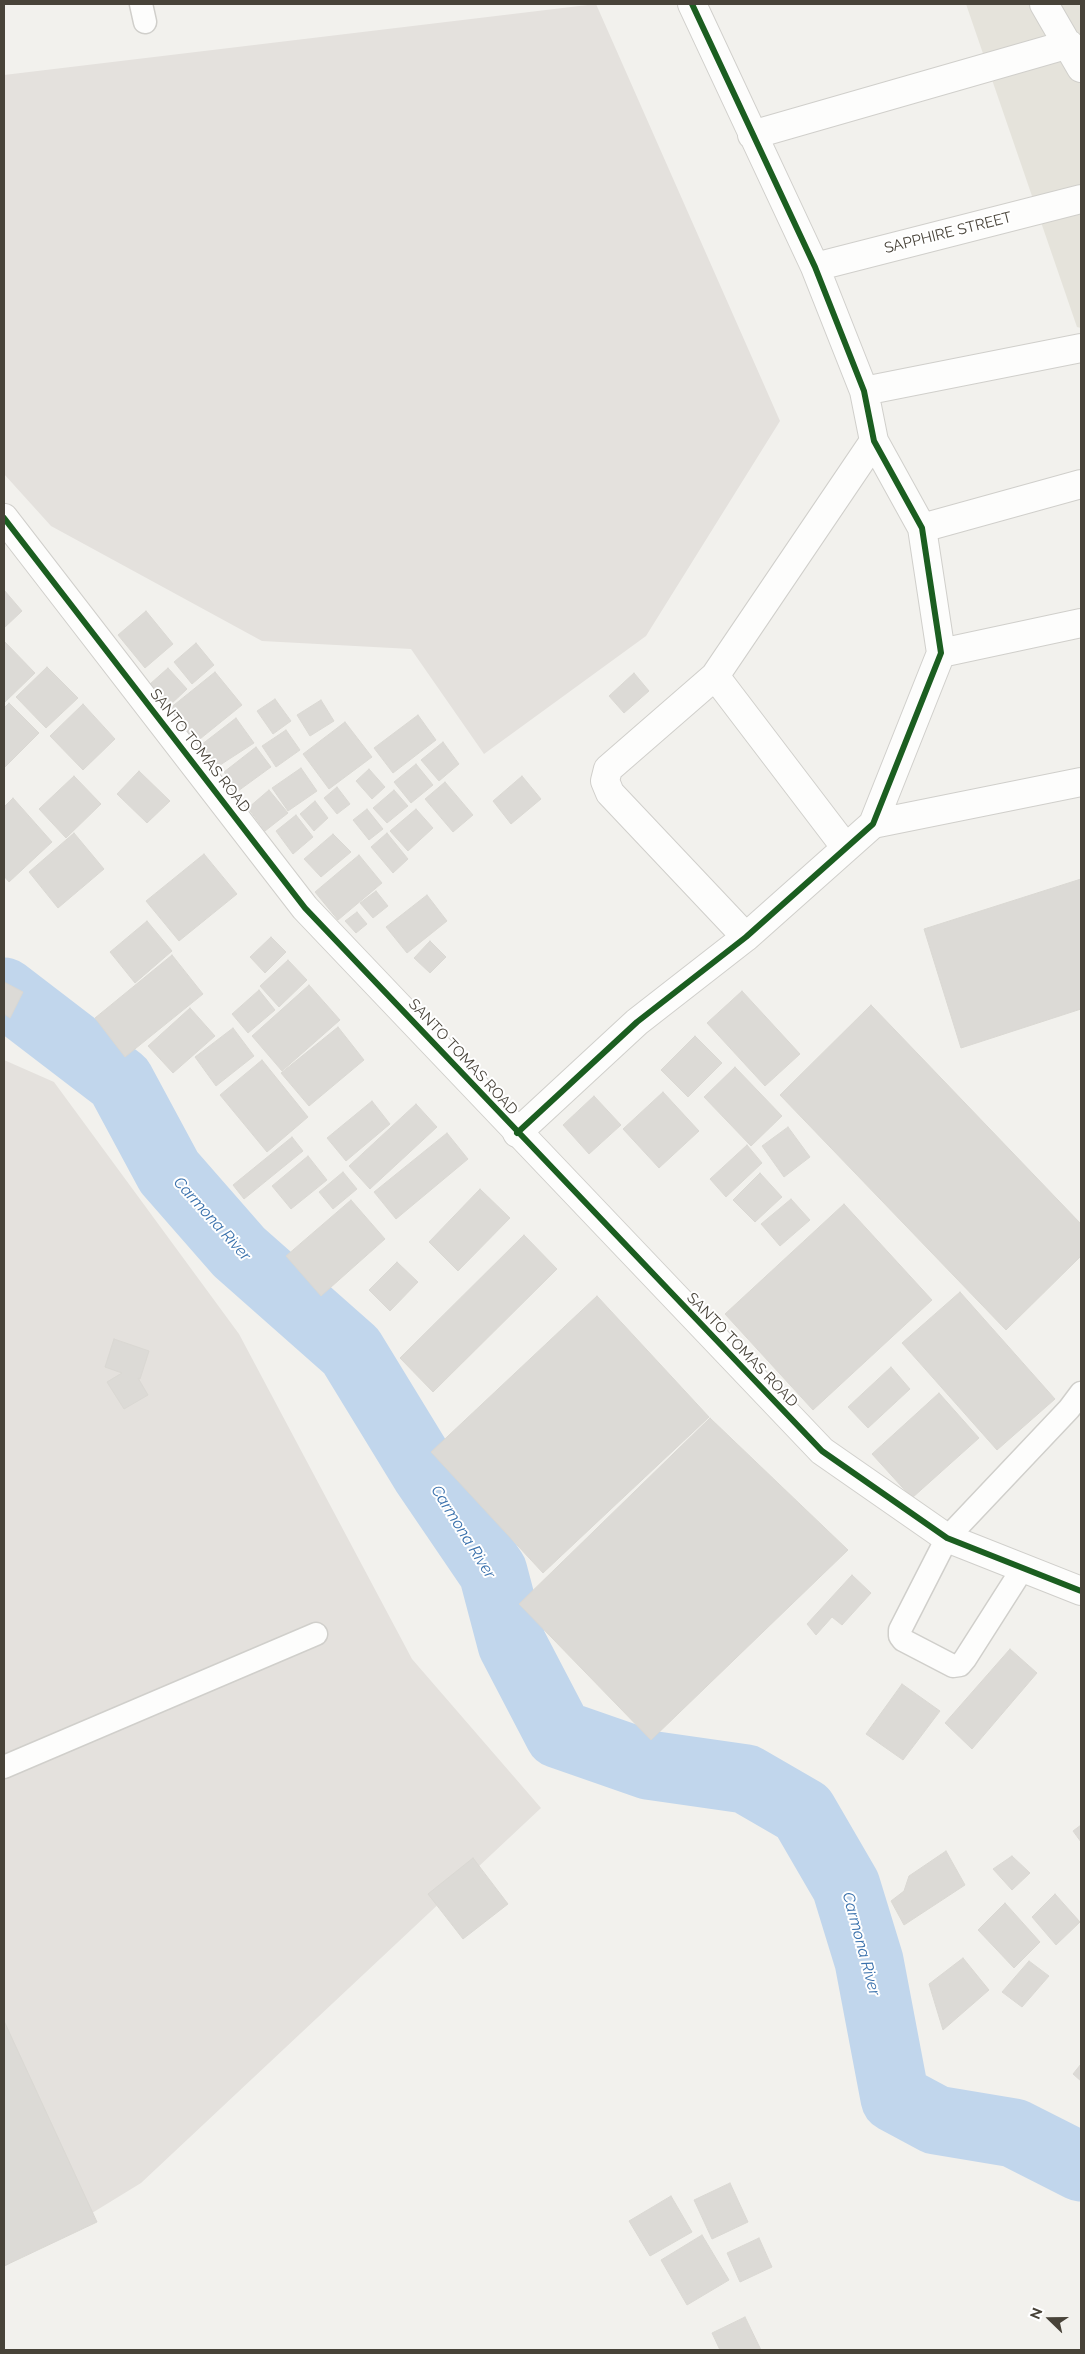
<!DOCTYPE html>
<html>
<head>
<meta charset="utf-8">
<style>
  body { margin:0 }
  #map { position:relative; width:1085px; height:2354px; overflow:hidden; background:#f2f1ed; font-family:Raleway,sans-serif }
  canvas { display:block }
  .frame { position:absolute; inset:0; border:5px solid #484339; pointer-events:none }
  .north { position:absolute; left:1025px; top:2294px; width:50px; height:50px; -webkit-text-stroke:4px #fff; paint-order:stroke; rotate:292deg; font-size:14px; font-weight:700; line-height:20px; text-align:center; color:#484339 }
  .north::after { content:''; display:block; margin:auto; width:18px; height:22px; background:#484339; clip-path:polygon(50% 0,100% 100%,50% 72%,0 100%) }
</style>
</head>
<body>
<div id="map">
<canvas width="1085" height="2354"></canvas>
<div class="frame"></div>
<div class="north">N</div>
</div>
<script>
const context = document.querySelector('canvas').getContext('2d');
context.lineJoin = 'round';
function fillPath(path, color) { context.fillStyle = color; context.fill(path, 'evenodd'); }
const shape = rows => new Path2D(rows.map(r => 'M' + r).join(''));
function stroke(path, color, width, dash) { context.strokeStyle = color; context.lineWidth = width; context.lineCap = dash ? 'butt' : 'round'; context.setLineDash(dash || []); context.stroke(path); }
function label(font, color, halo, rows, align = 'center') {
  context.font = font + ' Raleway,sans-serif'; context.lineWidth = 4; context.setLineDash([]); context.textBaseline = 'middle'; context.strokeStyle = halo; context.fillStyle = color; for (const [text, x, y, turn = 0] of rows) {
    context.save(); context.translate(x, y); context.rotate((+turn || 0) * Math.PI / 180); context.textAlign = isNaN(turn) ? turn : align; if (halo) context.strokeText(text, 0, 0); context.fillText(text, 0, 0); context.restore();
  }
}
const residential = shape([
  [966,4,1081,4,1081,328,1077,327]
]);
const industrial = shape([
  [596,4,780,421,646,636,484,754,411,649,262,641,51,526,4,474,4,75],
  [4,1060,54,1082,239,1334,412,1659,541,1808,141,2183,4,2267]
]);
const river = shape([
  [4,992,120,1081,169,1172,239,1252,351,1351,425,1472,493,1572,512,1644,559,1734,648,1765,746,1779,803,1812,846,1886,869,1961,895,2098,936,2120,1014,2133,1081,2167]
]);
const building = shape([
  [4,590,22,611,4,628,4,590],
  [146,611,173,644,145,668,118,635,146,611],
  [4,641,35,673,4,703,4,641],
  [196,643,214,665,192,684,174,662,196,643],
  [47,667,78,698,46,728,16,697,47,667],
  [168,668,187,689,169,706,150,684,168,668],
  [215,672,242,705,195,743,169,709,215,672],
  [634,673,649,691,624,713,609,696,634,673],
  [275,699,291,721,273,734,257,711,275,699],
  [321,700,334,721,310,736,297,715,321,700],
  [9,703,39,733,4,768,4,708,9,703],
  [83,704,115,739,83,770,50,736,83,704],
  [418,715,436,740,393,773,374,748,418,715],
  [236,718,254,743,217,767,201,745,236,718],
  [345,722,372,757,329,789,303,754,345,722],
  [286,730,300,750,276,767,262,746,286,730],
  [443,742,459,764,439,781,421,760,443,742],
  [256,747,271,767,238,791,224,772,256,747],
  [416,764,433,785,411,803,394,782,416,764],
  [301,768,317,791,288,811,272,788,301,768],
  [369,769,385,787,372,799,356,781,369,769],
  [139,771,170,801,147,823,117,794,139,771],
  [74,776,101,804,66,838,39,809,74,776],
  [522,776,541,799,511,824,493,801,522,776],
  [445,782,473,815,453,832,425,799,445,782],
  [337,787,350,804,337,814,324,798,337,787],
  [269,790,288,813,265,831,248,808,269,790],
  [394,790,408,806,387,823,373,808,394,790],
  [13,798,52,842,9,882,4,876,4,807,13,798],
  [315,801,328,818,314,831,300,814,315,801],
  [367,809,383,829,369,840,353,820,367,809],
  [416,809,433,828,408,851,390,831,416,809],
  [296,815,313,837,293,854,276,831,296,815],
  [74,833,104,869,58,908,29,872,74,833],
  [387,833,408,859,393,873,371,847,387,833],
  [333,834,351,852,321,877,304,859,333,834],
  [204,854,237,894,179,941,146,901,204,854],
  [359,855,382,883,338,920,315,892,359,855],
  [1081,879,1081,1009,961,1048,924,929,1081,879],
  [376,891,388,906,373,918,360,903,376,891],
  [427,895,447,921,407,953,386,927,427,895],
  [357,912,367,924,356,933,345,921,357,912],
  [147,921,172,951,135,983,110,952,147,921],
  [271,937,286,952,265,973,250,957,271,937],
  [430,941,446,957,430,973,414,958,430,941],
  [172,955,203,994,125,1057,95,1018,172,955],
  [288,960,307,980,279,1007,260,986,288,960],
  [4,982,23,992,10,1018,4,1014,4,982],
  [309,985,340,1020,282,1071,252,1036,309,985],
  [259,990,275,1010,248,1033,232,1014,259,990],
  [742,991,800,1054,765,1086,707,1023,742,991],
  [871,1005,1081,1224,1081,1256,1006,1330,780,1095,871,1005],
  [190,1008,215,1036,173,1073,148,1046,190,1008],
  [338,1027,364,1060,309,1106,281,1073,338,1027],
  [233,1028,254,1056,216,1086,195,1057,233,1028],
  [695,1036,722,1063,688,1097,661,1070,695,1036],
  [262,1060,308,1117,267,1152,220,1095,262,1060],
  [735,1067,782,1116,751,1146,704,1097,735,1067],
  [663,1092,699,1131,659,1168,623,1129,663,1092],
  [594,1096,621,1125,589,1154,563,1125,594,1096],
  [372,1101,390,1124,346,1161,327,1138,372,1101],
  [416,1104,437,1127,370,1189,349,1166,416,1104],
  [788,1127,810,1157,784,1177,762,1146,788,1127],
  [447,1133,468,1159,396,1219,374,1192,447,1133],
  [292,1137,303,1151,244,1199,233,1185,292,1137],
  [747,1145,762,1163,726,1197,710,1179,747,1145],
  [308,1156,327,1180,291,1209,272,1186,308,1156],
  [343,1172,357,1189,333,1209,319,1192,343,1172],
  [760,1173,782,1197,755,1222,733,1200,760,1173],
  [480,1189,510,1218,458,1271,429,1242,480,1189],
  [791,1199,810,1220,780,1246,761,1224,791,1199],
  [351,1200,385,1239,321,1296,286,1256,351,1200],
  [844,1204,932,1300,813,1410,725,1314,844,1204],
  [524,1235,557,1269,433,1392,400,1358,524,1235],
  [397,1262,418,1282,390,1311,369,1290,397,1262],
  [960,1292,1055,1399,997,1450,902,1343,960,1292],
  [597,1296,709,1417,543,1573,431,1452,597,1296],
  [114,1339,149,1351,140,1379,138,1378,148,1395,124,1409,107,1382,122,1373,105,1367,114,1339],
  [891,1367,910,1389,868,1428,848,1407,891,1367],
  [939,1393,979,1438,912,1498,872,1454,939,1393],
  [710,1418,848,1550,651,1740,519,1604,710,1418],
  [852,1575,871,1593,842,1625,832,1617,816,1635,807,1624,852,1575],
  [1010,1649,1037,1673,972,1749,945,1723,1010,1649],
  [902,1684,940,1711,903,1760,866,1734,902,1684],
  [1081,1825,1081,1842,1073,1831,1081,1825],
  [946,1851,965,1885,904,1925,891,1901,904,1891,909,1876,946,1851],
  [1012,1856,1030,1873,1012,1890,993,1869,1012,1856],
  [473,1858,508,1904,463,1939,428,1894,473,1858],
  [1055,1894,1080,1922,1056,1945,1032,1917,1055,1894],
  [1005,1903,1040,1942,1014,1968,978,1930,1005,1903],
  [963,1958,989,1990,943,2030,929,1984,963,1958],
  [1029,1961,1049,1976,1022,2007,1002,1992,1029,1961],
  [4,2021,97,2222,4,2266,4,2021],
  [1081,2064,1081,2081,1073,2074,1081,2064],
  [730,2183,748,2222,712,2239,694,2200,730,2183],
  [671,2196,692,2232,650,2256,629,2221,671,2196],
  [702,2235,729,2280,687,2305,661,2260,702,2235],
  [759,2238,772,2267,740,2282,727,2253,759,2238],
  [745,2317,761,2350,720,2350,712,2333,745,2317]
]);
const service = shape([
  [141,4,145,22],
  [1023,1568,965,1659,960,1665,953,1666,903,1640,900,1636,900,1630,947,1538,1069,1409,1081,1393],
  [4,1767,316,1634]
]);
const minor = shape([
  [1044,4,1081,68],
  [752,135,1069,44],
  [815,267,1081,199],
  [864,391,1081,348],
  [922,528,1081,484],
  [941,653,1081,623],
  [715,676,846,848],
  [873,824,1081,782],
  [746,937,610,793,605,781,608,769,715,676,874,441],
  [517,1133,637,1022,746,937,873,824,941,653,922,528,874,441,864,391,815,267,692,4]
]);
const tertiary = shape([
  [4,518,305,908,822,1451,947,1538,1081,1591]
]);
const cycleway = shape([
  [4,518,305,908,822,1451,947,1538,1081,1591],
  [517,1133,637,1022,746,937,873,824,941,653,922,528,874,441,864,391,815,267,692,4]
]);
const streetNames = [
  ["SAPPHIRE STREET",948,233,-14],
  ["SANTO TOMAS ROAD",200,751,52],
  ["SANTO TOMAS ROAD",463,1057,47],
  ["SANTO TOMAS ROAD",742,1350,46]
];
const waterNames = [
  ["Carmona River",212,1219,48],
  ["Carmona River",463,1532,58],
  ["Carmona River",861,1944,75]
];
fillPath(residential, '#e5e3db');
fillPath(industrial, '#e4e1dd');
stroke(river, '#c1d6ec', 69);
fillPath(building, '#dcdad6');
stroke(building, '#dad8d3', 1);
stroke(service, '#d0cfcb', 25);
stroke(minor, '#d0cfcb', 30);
stroke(tertiary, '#d0cfcb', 30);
stroke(service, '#fdfdfc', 22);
stroke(minor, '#fdfdfc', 28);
stroke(tertiary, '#fdfdfc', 28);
stroke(cycleway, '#1b5e20', 6);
label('15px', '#484339', '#fff', streetNames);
label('italic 16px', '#3a71ac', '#fff', waterNames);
</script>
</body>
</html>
